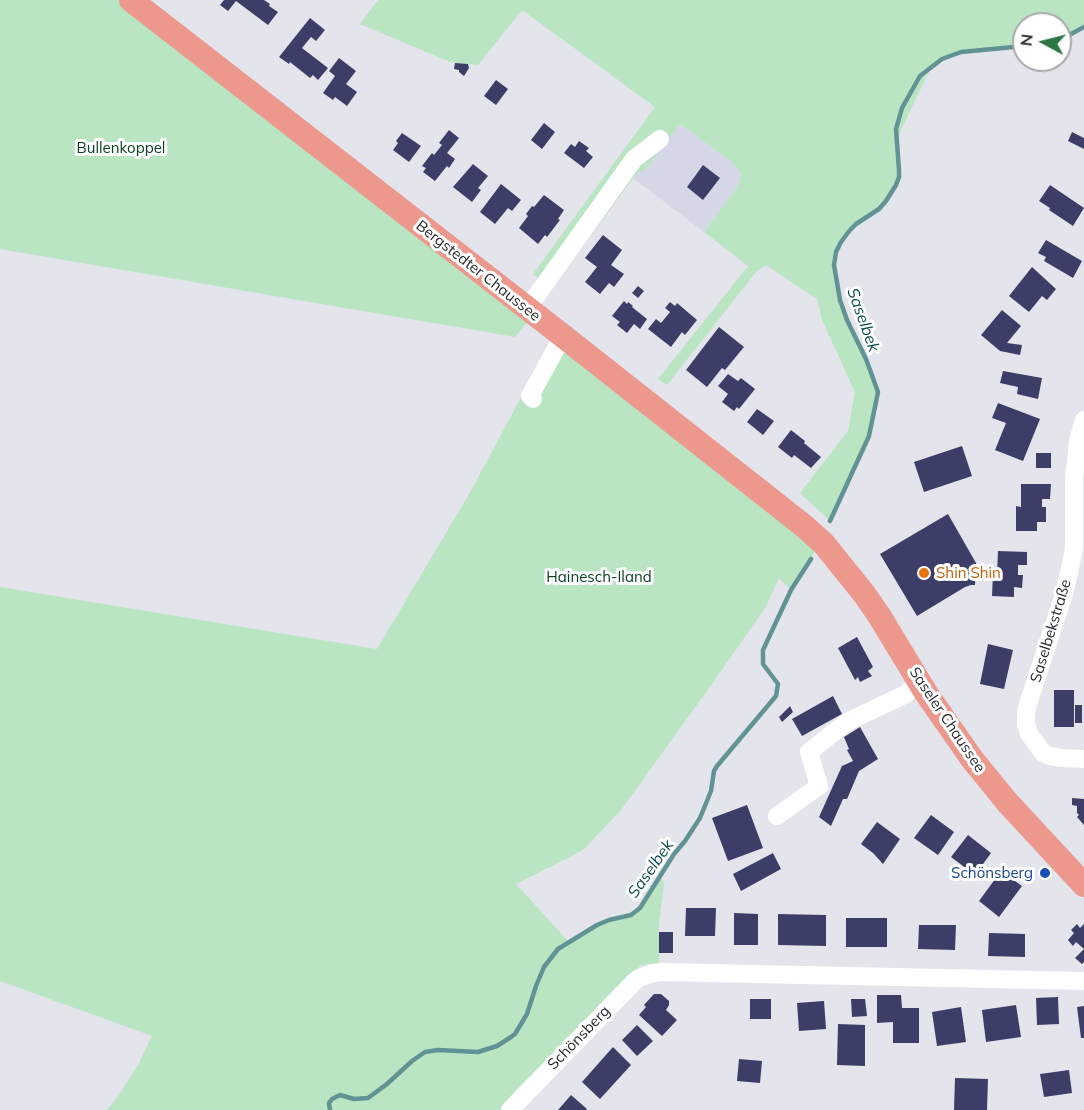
<!DOCTYPE html>
<html>
<head>
<meta charset="utf-8">
<style>
  body { margin:0 }
  #map { position:relative; width:1084px; height:1110px; overflow:hidden; background:#e3e4ec; font-family:Mulish,sans-serif }
  canvas { display:block }
  .north { position:absolute; left:1012px; top:12px; width:60px; height:60px; box-sizing:border-box; background:#fff; border:2px solid #a9a9aa; border-radius:50%; rotate:277deg; font-size:16px; font-weight:700; line-height:24px; text-align:center; color:#28282b }
  .north::after { content:''; display:block; margin:auto; width:21px; height:27px; background:#2c7644; clip-path:polygon(50% 0,100% 100%,50% 72%,0 100%) }
</style>
</head>
<body>
<div id="map">
<canvas width="1084" height="1110"></canvas>
<div class="north">N</div>
</div>
<script>
const context = document.querySelector('canvas').getContext('2d');
context.lineJoin = 'round';
function fillPath(path, color) { context.fillStyle = color; context.fill(path, 'evenodd'); }
const shape = rows => new Path2D(rows.map(r => 'M' + r).join(''));
function stroke(path, color, width, dash) { context.strokeStyle = color; context.lineWidth = width; context.lineCap = dash ? 'butt' : 'round'; context.setLineDash(dash || []); context.stroke(path); }
function label(font, color, halo, rows, align = 'center') {
  context.font = font + ' Mulish,sans-serif'; context.lineWidth = 6; context.setLineDash([]); context.textBaseline = 'middle'; context.strokeStyle = halo; context.fillStyle = color; for (const [text, x, y, turn = 0] of rows) {
    context.save(); context.translate(x, y); context.rotate((+turn || 0) * Math.PI / 180); context.textAlign = isNaN(turn) ? turn : align; if (halo) context.strokeText(text, 0, 0); context.fillText(text, 0, 0); context.restore();
  }
}
const built = shape([
  [680,124,732,162,738,169,741,175,737,187,704,232,633,178,639,171,644,171]
]);
const green = shape([
  [0,0,128,0,534,314,515,337,0,249],
  [378,0,1084,0,1084,27,1060,40,1060,24,1024,24,1024,46,961,52,942,59,932,65,901,130,896,146,899,177,896,185,886,201,879,209,856,224,841,242,835,257,834,265,840,300,847,320,866,359,878,392,869,436,830,521,800,493,848,431,855,392,822,320,817,299,766,265,756,272,667,385,658,379,748,266,704,232,737,187,741,175,738,169,732,162,680,124,644,171,639,171,633,178,552,289,533,274,655,107,522,10,478,65,450,62,360,24],
  [558,332,816,549,806,568,791,590,779,578,765,608,717,677,621,810,583,850,516,884,569,942,597,925,635,913,660,877,664,883,659,923,659,963,641,965,504,1110,107,1110,119,1095,138,1065,152,1036,0,981,0,587,377,649,468,496,524,392]
]);
const stream = shape([
  [1060,40,1084,27],
  [830,521,869,436,878,392,866,359,847,320,840,300,834,265,836,252,841,242,850,230,856,224,879,209,886,201,896,185,899,177,899,170,896,129,902,108,920,76,942,59,961,52,1024,46],
  [330,1110,329,1103,332,1099,340,1095,354,1099,368,1098,387,1084,412,1061,425,1052,438,1050,478,1052,497,1046,511,1037,515,1034,527,1014,536,986,544,967,558,949,597,925,609,920,631,915,640,908,674,854,685,841,700,818,711,791,714,771,717,766,776,696,778,684,763,664,763,650,791,590,811,559]
]);
const building = shape([
  [224,0,264,0,270,4,269,6,278,12,268,25,236,1,228,11,220,5],
  [310,18,325,30,316,41,311,37,302,48,328,68,318,80,313,75,310,78,290,62,289,64,279,57],
  [339,58,356,71,346,84,357,92,347,106,335,97,333,100,323,93,335,76,329,71],
  [455,63,468,64,469,68,464,76,459,72,459,70,454,69],
  [496,80,508,89,496,105,484,96],
  [544,123,555,132,542,149,531,140],
  [449,130,459,138,447,153,455,159,449,168,447,166,435,181,423,172,426,168,422,166,432,153,434,155,442,145,439,143],
  [1072,132,1084,138,1084,149,1068,141],
  [402,133,421,146,409,162,393,150,398,143,396,141],
  [579,141,589,148,586,151,593,157,584,168,564,153,571,144,575,147],
  [473,164,488,176,478,188,481,190,472,202,453,187],
  [703,165,720,178,703,200,687,187],
  [501,184,521,200,512,211,508,208,495,224,480,212],
  [1050,185,1084,208,1073,226,1049,210,1050,208,1039,201],
  [544,195,564,210,558,219,560,220,547,237,545,235,538,244,519,228,528,216,526,214,532,206,534,207],
  [603,235,622,250,611,265,624,274,614,287,609,283,600,294,585,282,597,267,585,258],
  [1046,240,1082,261,1073,278,1044,261,1046,257,1038,253],
  [1032,267,1056,289,1047,300,1042,296,1029,312,1009,296],
  [638,286,644,291,638,298,632,293],
  [624,301,627,304,628,302,633,306,632,307,647,319,640,329,634,324,627,333,617,325,620,322,612,316],
  [670,302,675,306,677,303,697,320,685,335,682,332,671,347,648,329,656,319,661,323,670,312,665,308],
  [1002,310,1021,326,1007,343,1022,345,1020,355,1000,351,981,335],
  [719,327,744,347,725,370,722,368,707,387,686,370],
  [1003,371,1042,378,1038,399,1017,394,1018,387,1000,383],
  [728,374,738,381,741,378,755,389,739,409,737,407,734,411,722,402,728,394,718,386],
  [998,403,1040,419,1023,461,995,450,1006,423,992,418],
  [757,409,774,421,763,435,747,422],
  [791,430,805,441,804,443,821,457,811,468,794,455,792,458,778,447],
  [962,446,972,476,924,492,914,462],
  [1036,453,1051,453,1051,468,1036,468],
  [1021,484,1051,484,1050,499,1042,499,1042,507,1046,507,1046,522,1037,522,1037,531,1016,531,1016,506,1021,507],
  [948,514,976,563,975,585,971,585,965,587,917,616,880,554],
  [998,551,1027,552,1027,565,1018,565,1018,575,1023,575,1022,588,1014,587,1014,597,992,596,993,573,997,574],
  [857,637,873,667,868,671,872,676,860,682,858,677,855,680,838,648],
  [988,644,1013,650,1004,689,980,684],
  [1054,690,1074,690,1074,727,1054,727],
  [833,696,842,714,802,736,792,719],
  [1075,705,1082,705,1082,723,1075,723],
  [790,706,793,712,782,722,779,717],
  [860,727,878,759,859,771,847,799,843,799,831,826,819,817,842,766,853,761,847,750,849,749,844,737],
  [1072,798,1084,799,1084,825,1077,817,1079,815,1077,813,1077,806,1072,805],
  [747,805,763,848,728,861,712,818],
  [931,815,954,832,938,855,914,838],
  [877,822,900,839,883,864,873,853,861,844],
  [968,835,991,853,975,875,951,857],
  [773,853,781,869,741,891,733,874],
  [1001,871,1022,886,999,917,979,901],
  [686,908,716,908,715,936,685,936],
  [734,913,758,914,758,945,734,945],
  [778,914,826,915,826,946,778,945],
  [846,918,887,918,887,947,846,947],
  [1077,924,1080,928,1084,924,1084,962,1082,964,1075,958,1084,949,1076,942,1073,946,1068,940,1074,933,1071,930],
  [919,925,956,925,955,950,918,949],
  [659,932,673,932,673,953,659,953],
  [989,933,1025,934,1025,957,988,956],
  [654,994,661,994,669,1001,669,1005,666,1010,677,1020,662,1036,639,1015,646,1007,644,1005],
  [877,995,901,995,902,1008,919,1008,919,1043,893,1043,893,1022,877,1023],
  [1058,997,1059,1024,1037,1025,1036,998],
  [750,999,771,999,771,1019,750,1019],
  [851,999,865,999,867,1016,852,1017],
  [824,1001,826,1029,799,1031,797,1003],
  [1016,1005,1021,1037,986,1042,982,1010],
  [1084,1006,1084,1038,1081,1038,1077,1007],
  [961,1007,966,1042,937,1046,932,1012],
  [838,1024,865,1025,865,1066,837,1065],
  [637,1025,653,1041,637,1056,622,1040],
  [613,1047,631,1065,600,1099,582,1082],
  [739,1059,762,1061,760,1083,737,1081],
  [1069,1070,1072,1093,1044,1097,1040,1074],
  [955,1078,988,1079,987,1110,954,1110],
  [571,1095,587,1109,586,1110,558,1110]
]);
const minor = shape([
  [527,309,634,159,660,139],
  [533,399,530,396,563,336],
  [1084,420,1078,441,1074,478,1074,548,1069,573,1063,597,1029,701,1026,712,1026,724,1029,734,1043,753,1050,756,1062,758,1084,759],
  [777,816,819,786,809,752,847,722,906,694,919,682],
  [510,1110,634,982,639,978,653,973,662,972,1084,981]
]);
const major = shape([
  [131,0,563,336,804,526,824,544,865,595,880,617,926,693,972,759,1007,802,1084,885]
]);
const markers = [
  [924,573,6,"#e8710a"],
  [1045,873,6,"#1a4fb4"]
];
const parkNames = [
  ["Bullenkoppel",121,148],
  ["Hainesch-Iland",599,577]
];
const streetNames = [
  ["Bergstedter Chaussee",478,271,38],
  ["Saselbekstraße",1051,631,-73],
  ["Saseler Chaussee",947,720,56],
  ["Schönsberg",579,1038,-46]
];
const foodNames = [
  ["Shin Shin",936,573]
];
const transitNames = [
  ["Schönsberg",1033,873]
];
const waterNames = [
  ["Saselbek",863,320,70],
  ["Saselbek",651,869,-55]
];
fillPath(built, '#d5d7e6');
fillPath(green, '#bae5c3');
stroke(stream, '#629394', 4.5);
fillPath(building, '#3c3e68');
stroke(minor, '#fff', 18);
stroke(major, '#ec988d', 24);
for (const [x, y, r, color] of markers) { const dot = new Path2D(); dot.arc(x, y, r, 0, 2 * Math.PI); context.fillStyle = color; context.fill(dot); stroke(dot, '#fff', 2); }
label('15px', '#0a4220', '#fff', parkNames);
label('15px', '#28282b', '#fff', streetNames);
label('15px', '#c56008', '#fff', foodNames, 'left');
label('15px', '#164399', '#fff', transitNames, 'right');
label('italic 16px', '#094b4b', '#fff', waterNames);
</script>
</body>
</html>
